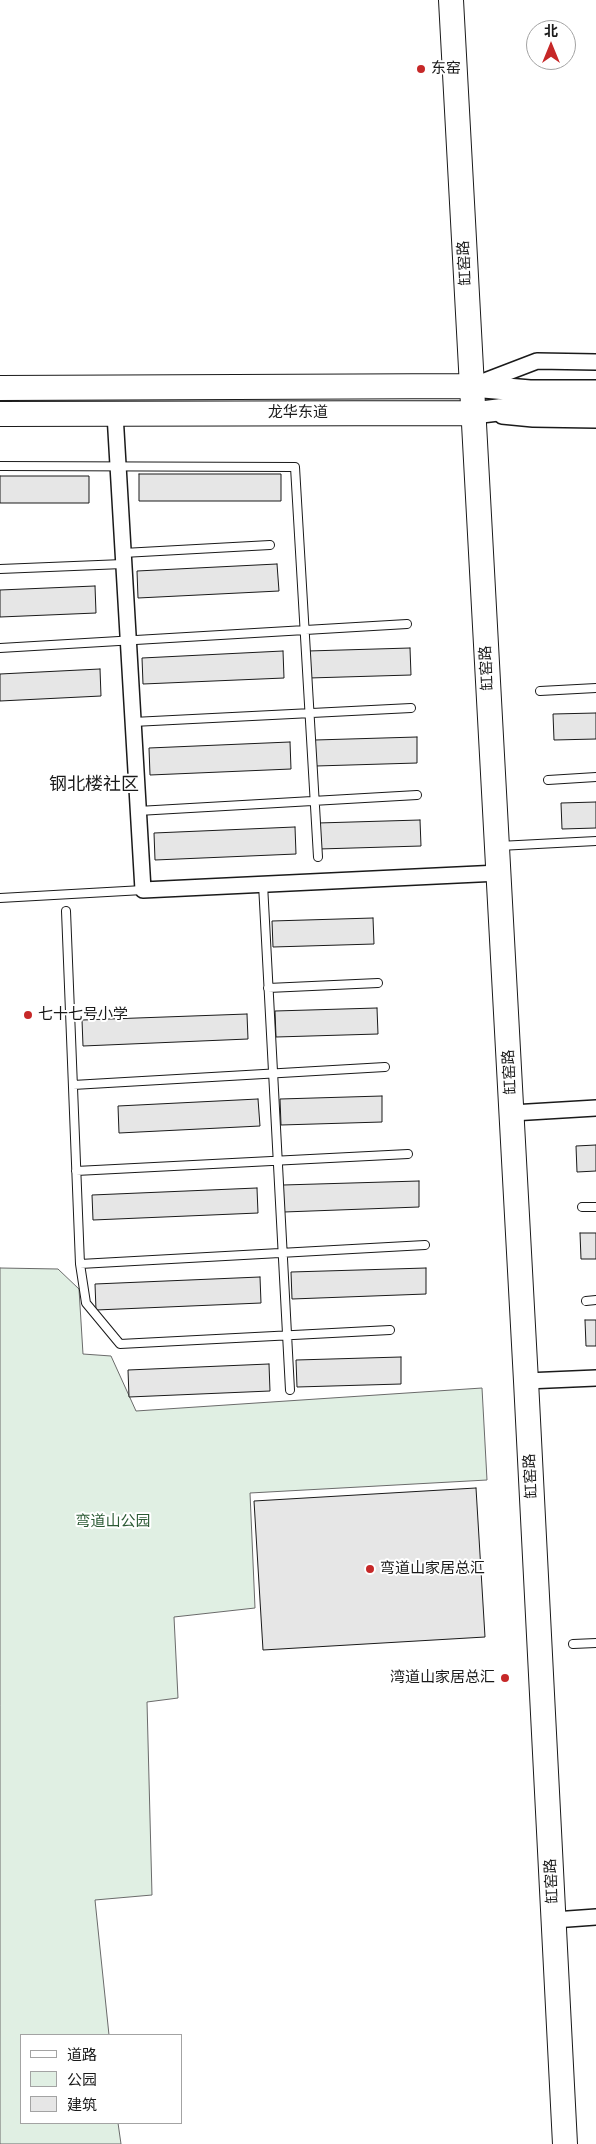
<!DOCTYPE html>
<html>
<head>
<meta charset="utf-8">
<style>
  body { margin:0 }
  #map { position:relative; width:596px; height:2144px; overflow:hidden; background:#fff; font-family:"Noto Sans","Noto Sans SC",sans-serif }
  canvas { display:block }
  .legend { position:absolute; left:20px; top:2034px; width:162px; height:90px; box-sizing:border-box; background:#fff; border:1px solid #a3a3a3; margin:0; padding:6px 9px; list-style:none; font-size:15px; color:#1a1a1a }
  .legend li { display:flex; align-items:center; gap:10px; height:25px }
  .legend b { width:25px; border:1px solid #a3a3a3 }
  .north { position:absolute; left:526px; top:20px; width:50px; height:50px; box-sizing:border-box; background:#fff; border:1px solid #a3a3a3; border-radius:50%; rotate:0deg; font-size:14px; font-weight:700; line-height:20px; text-align:center; color:#1a1a1a }
  .north::after { content:''; display:block; margin:auto; width:18px; height:22px; background:#c62828; clip-path:polygon(50% 0,100% 100%,50% 72%,0 100%) }
</style>
</head>
<body>
<div id="map">
<canvas width="596" height="2144"></canvas>
<ul class="legend">
<li><b style="height:6px;background:#fff"></b>道路</li>
<li><b style="height:14px;background:#e0efe3"></b>公园</li>
<li><b style="height:14px;background:#e6e6e6"></b>建筑</li>
</ul>
<div class="north">北</div>
</div>
<script>
const context = document.querySelector('canvas').getContext('2d');
context.lineJoin = 'round';
function fillPath(path, color) { context.fillStyle = color; context.fill(path, 'evenodd'); }
const shape = rows => new Path2D(rows.map(r => 'M' + r).join(''));
function stroke(path, color, width, dash) { context.strokeStyle = color; context.lineWidth = width; context.lineCap = dash ? 'butt' : 'round'; context.setLineDash(dash || []); context.stroke(path); }
function label(font, color, halo, rows, align = 'center') {
  context.font = font + ' "Noto Sans","Noto Sans SC",sans-serif'; context.lineWidth = 4; context.setLineDash([]); context.textBaseline = 'middle'; context.strokeStyle = halo; context.fillStyle = color; for (const [text, x, y, turn = 0] of rows) {
    context.save(); context.translate(x, y); context.rotate((+turn || 0) * Math.PI / 180); context.textAlign = isNaN(turn) ? turn : align; if (halo) context.strokeText(text, 0, 0); context.fillText(text, 0, 0); context.restore();
  }
}
const green = shape([
  [0,1268,58,1269,79,1289,83,1354,111,1356,136,1411,482,1388,487,1480,250,1493,255,1608,174,1617,178,1698,147,1702,152,1895,95,1900,109,2035,21,2035,21,2123,118,2123,121,2144,0,2144,0,1268]
]);
const building = shape([
  [139,474,281,474,281,501,139,501,139,474],
  [0,476,89,476,89,503,0,503,0,476],
  [277,564,279,591,138,598,137,571,277,564],
  [95,586,96,613,0,617,0,590,95,586],
  [410,648,411,675,309,678,308,651,410,648],
  [283,651,284,678,143,684,142,658,283,651],
  [100,669,101,696,0,701,0,674,100,669],
  [596,713,596,739,554,740,553,714,596,713],
  [417,737,417,763,316,766,315,740,417,737],
  [290,742,291,769,150,775,149,748,290,742],
  [596,802,596,828,562,829,561,803,596,802],
  [420,820,421,846,319,849,318,823,420,820],
  [295,827,296,854,155,860,154,833,295,827],
  [373,918,374,944,273,947,272,921,373,918],
  [377,1008,378,1034,276,1037,275,1011,377,1008],
  [247,1014,248,1039,83,1046,82,1020,247,1014],
  [382,1096,382,1122,281,1125,280,1099,382,1096],
  [258,1099,260,1126,119,1133,118,1106,258,1099],
  [596,1145,596,1171,577,1172,576,1146,596,1145],
  [419,1181,419,1207,284,1212,283,1185,419,1181],
  [257,1188,258,1213,93,1220,92,1195,257,1188],
  [580,1233,596,1233,596,1259,581,1259,580,1233],
  [426,1268,426,1294,292,1299,291,1272,426,1268],
  [260,1277,261,1303,96,1310,95,1284,260,1277],
  [585,1320,596,1320,596,1346,586,1346,585,1320],
  [401,1357,401,1384,297,1387,296,1360,401,1357],
  [269,1364,270,1391,129,1397,128,1370,269,1364],
  [476,1488,485,1637,263,1650,254,1501,476,1488]
]);
const lane = shape([
  [0,466,295,467,318,857],
  [123,553,270,545],
  [0,569,123,564],
  [0,648,407,624],
  [540,691,596,688],
  [133,722,411,708],
  [548,780,596,777],
  [138,811,417,795],
  [499,846,596,841],
  [263,884,290,1390],
  [0,898,143,890],
  [66,911,80,1264,86,1303,120,1344,390,1330],
  [268,988,378,983],
  [73,1085,385,1067],
  [76,1171,408,1154],
  [582,1207,596,1207],
  [80,1264,425,1245],
  [586,1301,596,1300],
  [573,1644,596,1643]
]);
const street = shape([
  [477,384,537,361,596,362],
  [115,414,143,890,499,873],
  [502,416,533,419,596,420],
  [512,1113,596,1108],
  [526,1381,596,1378],
  [554,1920,596,1917]
]);
const secondary = shape([
  [472,386,530,391,596,391],
  [473,413,531,406,596,407]
]);
const primary = shape([
  [451,0,526,1381,565,2144],
  [0,388,472,386],
  [0,414,473,413]
]);
const markers = [
  [421,69,5,"#c62828"],
  [28,1015,5,"#c62828"],
  [370,1569,5,"#c62828"],
  [505,1678,5,"#c62828"]
];
const poiNames = [
  ["东窑",431,69],
  ["七十七号小学",38,1015],
  ["弯道山家居总汇",380,1569],
  ["湾道山家居总汇",495,1678,"right"]
];
const streetNames = [
  ["缸窑路",465,263,-93],
  ["龙华东道",298,413],
  ["缸窑路",487,668,-93],
  ["缸窑路",510,1072,-93],
  ["缸窑路",531,1476,-93],
  ["缸窑路",552,1881,-93]
];
const parkNames = [
  ["弯道山公园",113,1522]
];
const quarterNames = [
  ["钢北楼社区",94,785]
];
fillPath(green, '#e0efe3');
stroke(green, '#6a6a6a', 1);
fillPath(building, '#e6e6e6');
stroke(building, '#1a1a1a', 1);
stroke(lane, '#1a1a1a', 10);
stroke(street, '#1a1a1a', 18);
stroke(secondary, '#1a1a1a', 24);
stroke(primary, '#1a1a1a', 26);
stroke(lane, '#fff', 8);
stroke(street, '#fff', 15);
stroke(secondary, '#fff', 21);
stroke(primary, '#fff', 24);
for (const [x, y, r, color] of markers) { const dot = new Path2D(); dot.arc(x, y, r, 0, 2 * Math.PI); context.fillStyle = color; context.fill(dot); stroke(dot, '#fff', 2); }
label('15px', '#1a1a1a', '#fff', poiNames, 'left');
label('15px', '#1a1a1a', '#fff', streetNames);
label('15px', '#2b5a34', '#fff', parkNames);
label('18px', '#1a1a1a', '#fff', quarterNames);
</script>
</body>
</html>
